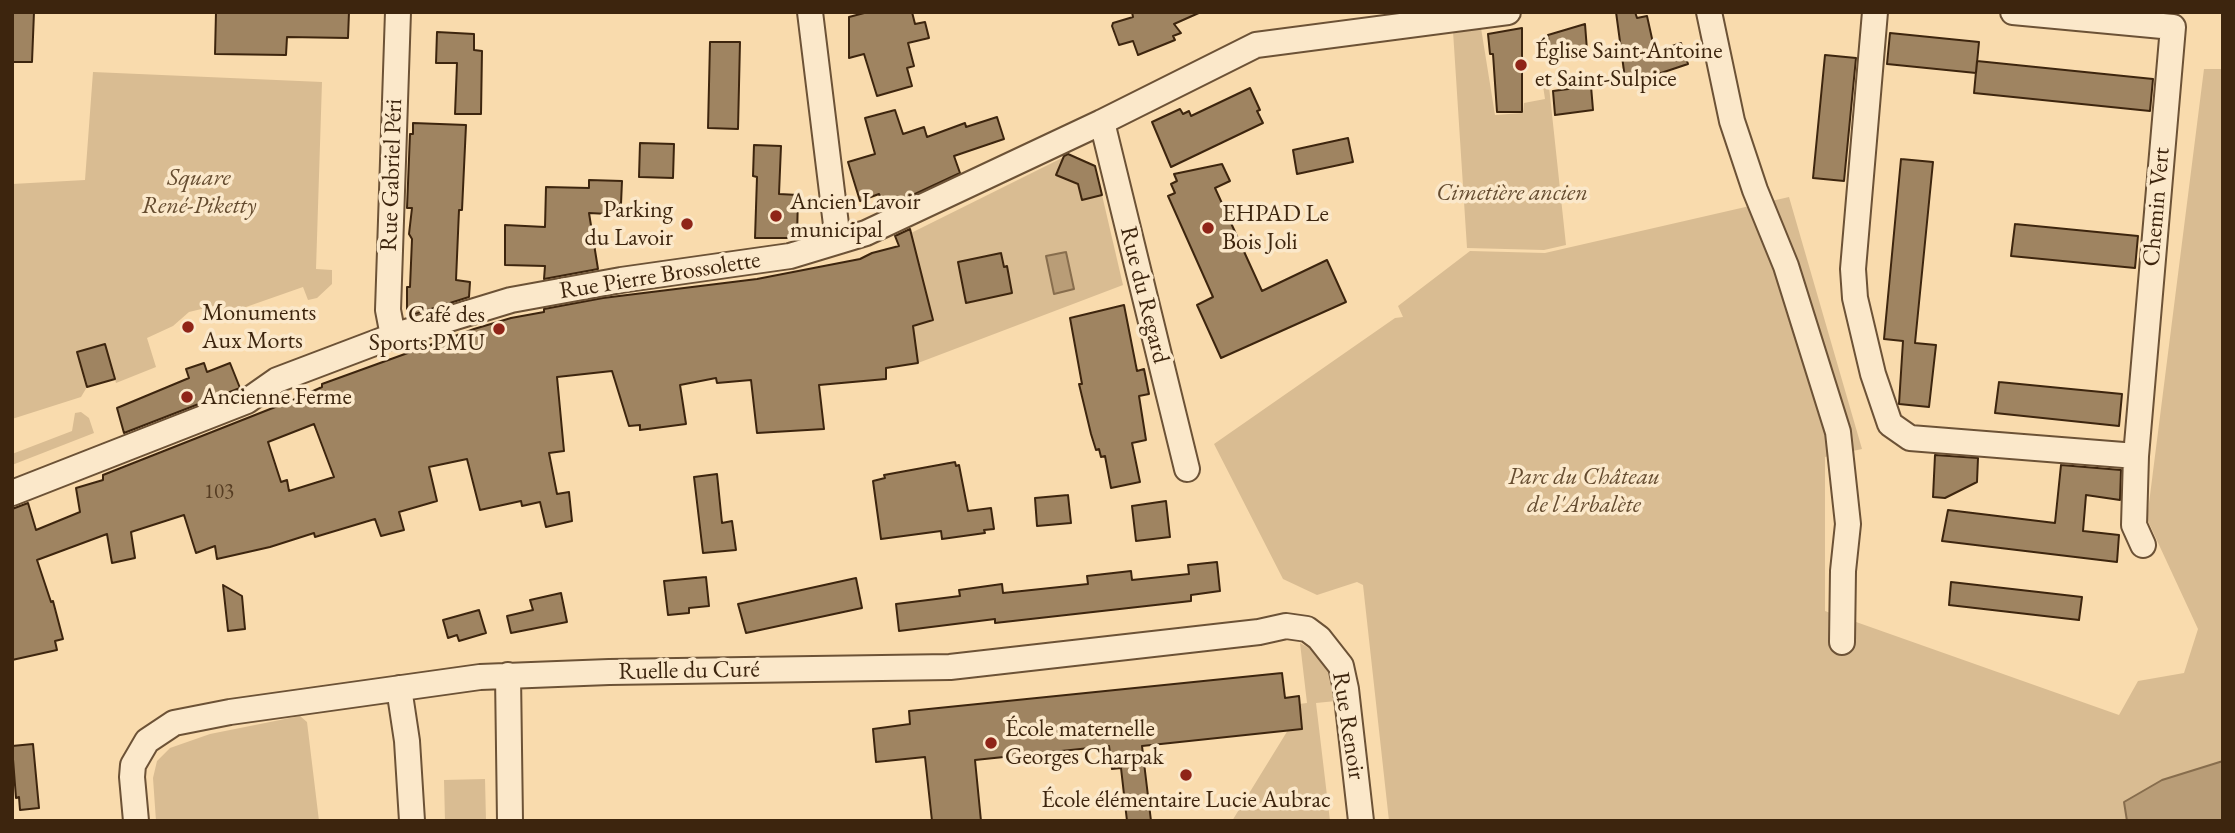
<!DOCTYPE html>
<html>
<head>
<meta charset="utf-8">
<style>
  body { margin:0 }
  #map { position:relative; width:2235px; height:833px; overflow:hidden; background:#f9dbad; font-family:"EB Garamond",serif }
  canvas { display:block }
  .frame { position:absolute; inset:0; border:14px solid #3d250e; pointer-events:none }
</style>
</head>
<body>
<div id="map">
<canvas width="2235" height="833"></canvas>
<div class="frame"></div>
</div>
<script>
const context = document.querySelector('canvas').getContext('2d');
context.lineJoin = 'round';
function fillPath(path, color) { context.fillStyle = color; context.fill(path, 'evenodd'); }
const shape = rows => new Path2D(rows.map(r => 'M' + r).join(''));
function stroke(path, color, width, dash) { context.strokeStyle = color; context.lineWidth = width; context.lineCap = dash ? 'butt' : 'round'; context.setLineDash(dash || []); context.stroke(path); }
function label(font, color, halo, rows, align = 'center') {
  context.font = font + ' "EB Garamond",serif'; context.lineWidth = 7; context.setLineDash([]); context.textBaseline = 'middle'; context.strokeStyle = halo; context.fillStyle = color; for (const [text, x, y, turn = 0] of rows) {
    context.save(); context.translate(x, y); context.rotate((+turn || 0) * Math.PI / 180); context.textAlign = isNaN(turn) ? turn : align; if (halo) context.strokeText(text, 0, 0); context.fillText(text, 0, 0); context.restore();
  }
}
const green = shape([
  [1481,28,1495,115,1523,113,1524,103,1545,99,1542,79,1548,77,1566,245,1544,250,1467,248,1453,31],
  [2204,69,2223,69,2223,761,2162,780,2124,802,2127,821,1389,821,1363,585,1357,582,1317,595,1283,579,1214,444,1395,318,1403,317,1398,306,1470,251,1545,253,1789,197,1862,449,1825,457,1825,611,2119,715,2138,681,2184,673,2198,629,2147,519],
  [93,72,322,82,316,269,332,270,332,284,317,298,308,300,303,287,226,314,222,304,189,312,173,326,147,338,156,367,116,383,105,345,77,352,87,387,81,397,12,419,12,184,85,180],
  [1064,157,1057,175,1078,184,1082,200,1102,195,1123,285,918,363,912,326,933,320,911,233],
  [81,412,89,418,94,433,12,465,12,454,72,431,75,413],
  [1300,643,1318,653,1331,672,1336,701,1316,703,1330,821,1232,821,1288,730,1299,704,1307,703],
  [300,716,307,722,319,821,156,821,153,778,157,761,170,748,210,734],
  [485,779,486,821,445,821,444,780]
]);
const water = shape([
  [1066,252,1074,289,1054,294,1046,256,1066,252],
  [2223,761,2223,821,2127,821,2124,802,2162,780,2223,761]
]);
const building = shape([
  [12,12,34,12,32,62,12,62,12,12],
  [216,12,349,12,348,38,287,37,286,55,215,54,216,12],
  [868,12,912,12,915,24,925,22,929,38,908,43,914,66,907,68,912,86,877,96,864,54,849,58,849,17,868,12],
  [1132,12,1201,12,1174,24,1181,33,1173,36,1175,40,1138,55,1133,41,1119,45,1112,26,1113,23,1133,17,1132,12],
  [1616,12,1635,12,1637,18,1647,16,1655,52,1681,43,1688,64,1658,74,1660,83,1626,86,1616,12],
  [1585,24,1587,50,1550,61,1548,35,1585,24],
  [1522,28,1522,112,1497,112,1493,54,1490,54,1488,34,1522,28],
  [437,32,474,34,474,50,482,51,481,114,455,114,457,63,436,63,437,32],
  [1890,33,1979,42,1976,73,1887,64,1890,33],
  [710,42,740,42,738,129,708,128,710,42],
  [1825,55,1856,58,1844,181,1813,178,1825,55],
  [1977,61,2153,79,2150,111,1974,93,1977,61],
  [1591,86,1593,110,1555,115,1553,91,1591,86],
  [1250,88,1260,110,1257,111,1263,123,1171,167,1152,122,1180,109,1183,114,1189,111,1191,116,1250,88],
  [895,110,903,134,924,127,927,137,965,123,966,127,997,117,1004,139,954,156,960,173,885,208,879,194,860,201,848,162,875,154,865,118,895,110],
  [413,123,466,125,462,210,459,210,456,280,470,282,469,297,412,315,412,310,407,309,407,287,410,287,412,239,409,234,412,208,407,208,410,134,413,134,413,123],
  [1348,138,1353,162,1297,174,1293,150,1348,138],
  [640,143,674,144,673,178,639,177,640,143],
  [754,145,781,146,779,194,798,195,797,238,755,238,757,177,753,176,754,145],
  [1068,154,1095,166,1102,195,1082,200,1078,184,1056,175,1064,156,1068,154],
  [1901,159,1933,162,1915,343,1936,345,1929,407,1899,404,1903,341,1884,339,1901,159],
  [1222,164,1230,181,1215,188,1262,291,1327,260,1346,302,1221,358,1197,305,1213,297,1168,196,1175,193,1171,184,1177,181,1174,174,1222,164],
  [589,180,622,181,621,204,608,203,608,214,589,213,598,269,544,279,545,266,505,265,505,225,545,227,546,187,589,188,589,180],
  [2015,224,2138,236,2135,268,2011,256,2015,224],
  [910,229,933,320,913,326,918,363,886,368,886,379,819,385,824,429,757,433,751,380,717,383,716,378,680,385,686,424,640,430,640,425,629,426,612,371,557,377,564,451,549,453,557,494,569,492,572,521,546,527,540,502,522,506,521,501,480,510,467,459,429,467,437,501,399,512,404,530,381,536,375,519,315,537,314,533,270,547,217,559,215,546,196,553,184,515,131,532,135,558,112,563,107,534,37,560,51,602,53,601,63,639,55,641,57,650,12,660,12,509,28,503,36,530,80,512,76,488,103,480,103,475,293,400,322,387,322,384,474,329,511,318,544,312,544,309,603,298,757,279,860,259,872,253,899,246,895,236,910,229],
  [314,424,334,477,289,491,287,480,281,482,268,442,314,424],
  [1001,253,1004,267,1007,266,1012,293,966,303,958,262,1001,253],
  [1124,305,1137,371,1144,369,1149,394,1139,396,1146,440,1132,443,1140,482,1111,488,1105,456,1101,457,1099,449,1096,450,1091,434,1079,384,1082,384,1070,318,1124,305],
  [105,344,115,379,87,387,77,352,105,344],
  [204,363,207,372,230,363,240,388,124,433,117,408,189,378,186,369,204,363],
  [1999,382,2122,394,2119,426,1995,413,1999,382],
  [1935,455,1978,458,1977,482,1945,498,1933,497,1935,455],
  [955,462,956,466,959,465,968,511,991,508,994,529,984,530,985,533,942,539,941,531,881,539,873,481,885,478,884,475,955,462],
  [2061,465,2121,470,2120,500,2086,495,2083,531,2119,535,2117,562,1942,541,1948,510,2055,523,2061,465],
  [717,474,722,523,732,521,736,550,703,553,694,477,717,474],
  [1068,495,1071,523,1037,526,1035,498,1068,495],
  [1166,501,1170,537,1136,541,1132,506,1166,501],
  [1217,562,1220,591,1191,595,1191,601,995,623,995,619,899,631,896,604,960,596,959,590,1002,584,1003,593,1088,584,1087,576,1131,571,1132,580,1189,574,1188,565,1217,562],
  [706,577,709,606,689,608,689,613,668,615,664,581,706,577],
  [856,578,862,608,746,633,738,604,856,578],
  [1951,582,2082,597,2079,620,1949,605,1951,582],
  [223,585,242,596,245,629,228,631,223,585],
  [561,593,567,622,511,633,507,616,533,610,530,600,561,593],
  [479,610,486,633,459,641,457,635,448,638,443,620,479,610],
  [1282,673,1285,698,1299,696,1302,729,1142,746,1151,821,1127,821,1121,768,1112,769,1109,746,975,760,981,821,932,821,925,757,876,762,873,729,910,724,909,711,1282,673],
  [33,744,39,808,20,810,19,797,16,798,12,746,33,744]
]);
const street = shape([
  [810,12,838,241],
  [1709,12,1732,121,1755,190,1786,266,1838,432,1848,524,1843,571,1842,642],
  [1875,12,1853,269,1855,298,1873,374,1890,424,1910,438,2136,456],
  [2013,12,2173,27,2136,456,2134,525,2143,545],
  [1102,122,1187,469],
  [393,336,388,310,398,12],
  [12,493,247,401,277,380,393,336,511,300,621,280,790,256,866,233,1102,122,1256,45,1508,12],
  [508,675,510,821],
  [399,688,407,741,412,821],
  [136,821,132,777,133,765,147,741,174,723,230,712,480,677,609,672,950,667,1259,632,1286,626,1307,629,1319,638,1341,666,1346,689,1361,821]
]);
const markers = [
  [1521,65,7,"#8f2418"],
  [776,216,7,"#8f2418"],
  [687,224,7,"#8f2418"],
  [1208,228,7,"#8f2418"],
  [188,327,7,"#8f2418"],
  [499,329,7,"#8f2418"],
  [187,397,7,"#8f2418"],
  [991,743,7,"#8f2418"],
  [1186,775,7,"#8f2418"]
];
const numberNames = [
  ["103",219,492]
];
const poiNames = [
  ["Église Saint-Antoine",1535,51],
  ["et Saint-Sulpice",1535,79],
  ["Ancien Lavoir",790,202],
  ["municipal",790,230],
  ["Parking",673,210,"right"],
  ["du Lavoir",673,238,"right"],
  ["EHPAD Le",1222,214],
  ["Bois Joli",1222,242],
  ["Monuments",202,313],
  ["Aux Morts",202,341],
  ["Café des",485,315,"right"],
  ["Sports PMU",485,343,"right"],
  ["Ancienne Ferme",201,397],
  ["École maternelle",1005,729],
  ["Georges Charpak",1005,757],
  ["École élémentaire Lucie Aubrac",1186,800,"center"]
];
const streetNames = [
  ["Rue Gabriel Péri",392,175,-88],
  ["Chemin Vert",2157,207,-85],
  ["Rue Pierre Brossolette",660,276,-9],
  ["Rue du Regard",1144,295,76],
  ["Ruelle du Curé",689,671,-1],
  ["Rue Renoir",1348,726,81]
];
const parkNames = [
  ["Square",199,178],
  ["René-Piketty",199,206],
  ["Cimetière ancien",1512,193],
  ["Parc du Château",1584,477],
  ["de l'Arbalète",1584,505]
];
fillPath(green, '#d9bc92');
fillPath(water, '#b99d77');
stroke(water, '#876d4d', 2);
fillPath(building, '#9f8461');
stroke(building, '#3d250e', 2);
stroke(street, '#6c5236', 28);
stroke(street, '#fbe8ca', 24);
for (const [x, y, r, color] of markers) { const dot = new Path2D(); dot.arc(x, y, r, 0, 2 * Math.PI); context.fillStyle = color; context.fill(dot); stroke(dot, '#fbe8ca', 2.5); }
label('21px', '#563d23', null, numberNames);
label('24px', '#3d250e', '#fbe8ca', poiNames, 'left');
label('24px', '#3d250e', '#fbe8ca', streetNames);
label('italic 24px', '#644b2f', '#fbe8ca', parkNames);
</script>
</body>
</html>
